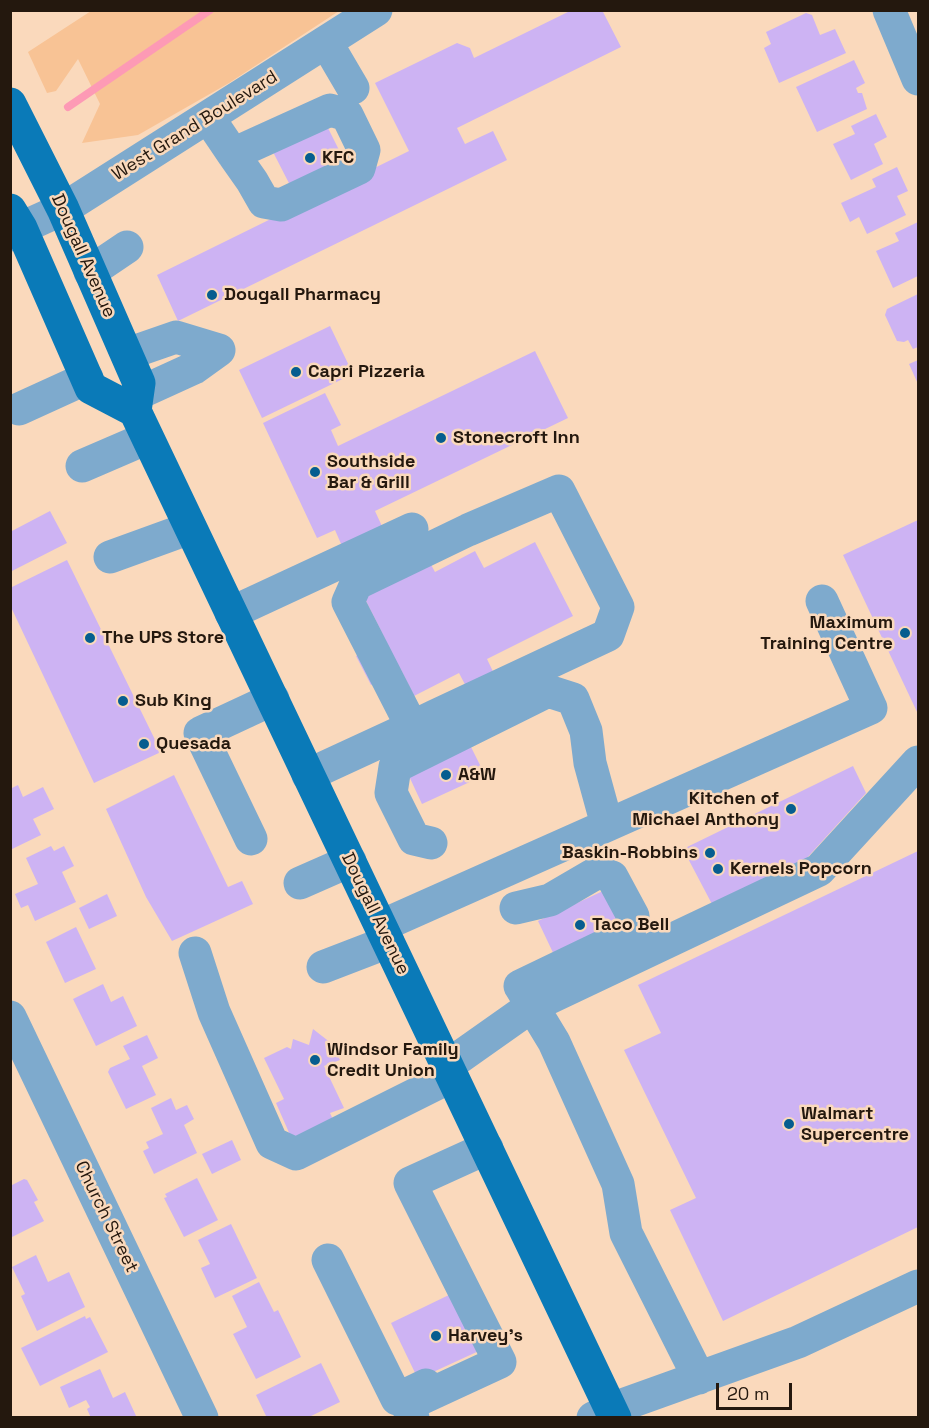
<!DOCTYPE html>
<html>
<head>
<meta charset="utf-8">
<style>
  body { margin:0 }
  #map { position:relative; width:929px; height:1428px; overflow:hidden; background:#fad9bc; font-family:"Space Grotesk",sans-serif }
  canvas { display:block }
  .frame { position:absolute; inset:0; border:12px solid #24180e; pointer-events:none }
  .scale { position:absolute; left:716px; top:1383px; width:76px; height:27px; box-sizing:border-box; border:3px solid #24180e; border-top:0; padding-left:8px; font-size:18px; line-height:21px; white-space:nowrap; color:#24180e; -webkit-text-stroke:4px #fad9bc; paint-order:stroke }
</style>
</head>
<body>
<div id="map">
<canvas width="929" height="1428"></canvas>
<div class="frame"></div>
<div class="scale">20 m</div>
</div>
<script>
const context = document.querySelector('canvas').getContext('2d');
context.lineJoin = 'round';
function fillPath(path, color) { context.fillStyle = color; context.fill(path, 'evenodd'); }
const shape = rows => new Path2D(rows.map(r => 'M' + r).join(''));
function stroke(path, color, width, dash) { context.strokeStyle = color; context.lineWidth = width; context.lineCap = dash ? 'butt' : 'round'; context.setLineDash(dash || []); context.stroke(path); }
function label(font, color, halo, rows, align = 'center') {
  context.font = font + ' "Space Grotesk",sans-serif'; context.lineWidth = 5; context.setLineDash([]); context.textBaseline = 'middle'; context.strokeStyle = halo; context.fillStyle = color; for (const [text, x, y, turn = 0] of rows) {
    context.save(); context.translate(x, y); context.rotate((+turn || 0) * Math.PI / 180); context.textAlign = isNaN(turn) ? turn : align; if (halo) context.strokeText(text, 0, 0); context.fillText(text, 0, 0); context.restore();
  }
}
const green = shape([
  [91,11,91,10,339,11,229,83,138,135,82,143,100,104,78,59,56,91,47,93,28,52]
]);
const stream = shape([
  [68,107,210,10]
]);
const building = shape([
  [572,10,602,10,621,47,457,128,465,144,493,131,507,160,178,321,157,275,409,151,375,83,457,43,470,48,474,58],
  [806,13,812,15,820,35,835,29,846,53,779,83,764,48,771,44,766,32],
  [854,60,865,83,856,88,858,93,862,93,867,109,817,132,796,87],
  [876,114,887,137,874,144,883,164,851,180,833,144,855,134,851,126],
  [326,124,347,166,294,193,272,150],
  [897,167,908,191,897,196,906,215,867,234,859,217,850,222,841,203,876,187,872,179],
  [918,222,918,251,917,252,918,256,918,276,893,288,876,251,899,241,895,233],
  [918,294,918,347,913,349,908,340,904,342,897,341,885,315,887,309],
  [330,326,353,374,262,418,239,370],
  [535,351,568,418,375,511,386,535,345,553,335,530,317,538,263,423,325,393,341,425,331,430,338,446],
  [918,360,918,384,909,364],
  [50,511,67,543,10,572,10,532],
  [918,520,918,714,843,555],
  [535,542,573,616,487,659,498,682,471,696,459,673,414,696,401,670,371,685,356,656,386,641,363,595,429,561,435,572,475,551,484,568],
  [67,560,161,752,94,783,10,605,10,588],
  [470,745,485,775,422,804,408,774],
  [853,766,866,793,805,860,713,906,683,849],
  [174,775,228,887,242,881,253,904,172,941,146,897,106,809],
  [18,785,23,797,43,787,54,809,33,819,41,835,10,850,10,789],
  [51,846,54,851,64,846,74,866,62,872,76,902,35,921,28,905,21,908,15,894,38,884,26,858],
  [918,851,918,1227,723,1321,670,1210,696,1198,624,1050,661,1033,638,985],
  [603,891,621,929,556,959,538,921],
  [107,894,117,916,89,929,79,908],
  [76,927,96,969,65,983,46,942],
  [103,984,111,1002,123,996,137,1026,96,1046,73,999],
  [313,1029,331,1043,340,1060,324,1066,344,1108,330,1113,346,1147,294,1144,276,1103,284,1099,264,1058,287,1047,291,1049,293,1039,309,1045],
  [147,1035,158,1058,142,1066,156,1095,126,1109,108,1072,110,1068,130,1059,123,1046],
  [171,1098,176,1110,187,1105,194,1119,184,1125,197,1153,154,1174,143,1151,149,1148,146,1142,163,1134,151,1108],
  [232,1140,241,1160,212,1174,202,1154],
  [197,1178,218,1220,184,1237,164,1198,167,1197,165,1194],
  [24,1179,27,1180,38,1200,34,1202,44,1221,10,1238,10,1186],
  [231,1224,257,1278,215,1298,201,1268,210,1264,198,1240],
  [36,1255,48,1282,69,1272,85,1307,37,1331,21,1296,25,1294,12,1267],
  [259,1282,274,1312,278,1310,301,1357,256,1379,233,1334,247,1327,232,1296],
  [453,1293,481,1350,418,1379,391,1323],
  [85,1316,86,1319,90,1317,108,1352,40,1386,21,1348],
  [321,1363,340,1402,311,1416,312,1418,267,1418,256,1395],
  [100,1369,113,1398,125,1392,137,1418,91,1418,87,1409,90,1407,86,1400,69,1408,60,1387]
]);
const minor = shape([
  [889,10,918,79],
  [326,42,353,88],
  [208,117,233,154,252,181,264,202,281,205,359,168,364,150,347,115,330,110,233,154],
  [10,235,21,228,63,209,376,10],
  [90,272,127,247],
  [127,354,176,337,219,350],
  [137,394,194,368,219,350],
  [19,409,87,378],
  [82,466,147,438],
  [110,557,190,528],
  [231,613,412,529],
  [308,775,412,727,435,716,608,635,618,607,559,491,468,530,356,584,348,602,412,727],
  [251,839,200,733,273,699],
  [431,843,414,839,391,793,395,767,548,691,573,699,586,731,590,763,607,825],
  [300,883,350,861],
  [516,908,550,900,598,872,612,877,633,916,630,929,622,937,520,986,554,1042,618,1184,626,1233,699,1378],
  [381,926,871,708,822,601],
  [195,953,214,1012,272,1143,296,1154,452,1076],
  [323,967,388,942],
  [10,1017,202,1418],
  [447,1066,532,1006,819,870,918,762],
  [328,1260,397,1399,426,1385],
  [413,1418,407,1405,500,1362,410,1183,487,1148],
  [593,1418,611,1409,798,1342,918,1286]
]);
const major = shape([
  [10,104,63,209,139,383,135,411,615,1418],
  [10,210,21,228,91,388,135,411]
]);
const markers = [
  [310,158,6,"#065d8f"],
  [212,295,6,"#065d8f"],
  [296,372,6,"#065d8f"],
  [441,438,6,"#065d8f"],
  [315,472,6,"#065d8f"],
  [905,633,6,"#065d8f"],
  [90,638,6,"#065d8f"],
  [123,701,6,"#065d8f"],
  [144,744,6,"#065d8f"],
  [446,775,6,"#065d8f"],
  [791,809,6,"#065d8f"],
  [710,853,6,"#065d8f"],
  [718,869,6,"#065d8f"],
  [580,925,6,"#065d8f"],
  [315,1060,6,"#065d8f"],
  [789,1124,6,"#065d8f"],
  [436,1336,6,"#065d8f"]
];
const streetNames = [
  ["West Grand Boulevard",195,126,-32],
  ["Dougall Avenue",83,256,66],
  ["Dougall Avenue",375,914,64],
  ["Church Street",106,1217,64]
];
const poiNames = [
  ["KFC",322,158],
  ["Dougall Pharmacy",224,295],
  ["Capri Pizzeria",308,372],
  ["Stonecroft Inn",453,438],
  ["Southside",327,462],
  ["Bar & Grill",327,483],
  ["Maximum",893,623,"right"],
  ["Training Centre",893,644,"right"],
  ["The UPS Store",102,638],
  ["Sub King",135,701],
  ["Quesada",156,744],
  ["A&W",458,775],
  ["Kitchen of",779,799,"right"],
  ["Michael Anthony",779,820,"right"],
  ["Baskin-Robbins",698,853,"right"],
  ["Kernels Popcorn",730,869],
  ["Taco Bell",592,925],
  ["Windsor Family",327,1050],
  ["Credit Union",327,1071],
  ["Walmart",801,1114],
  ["Supercentre",801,1135],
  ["Harvey's",448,1336]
];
fillPath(green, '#f8c395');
stroke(stream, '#fd9ab5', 8);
fillPath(building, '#cdb3f3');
stroke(minor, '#7eaacd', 33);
stroke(major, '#0a7ab8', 33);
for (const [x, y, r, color] of markers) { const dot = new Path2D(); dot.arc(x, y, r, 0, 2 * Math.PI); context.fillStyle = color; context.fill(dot); stroke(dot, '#fad9bc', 2); }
label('18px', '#24180e', '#fad9bc', streetNames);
label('bold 18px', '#24180e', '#fad9bc', poiNames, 'left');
</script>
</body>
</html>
